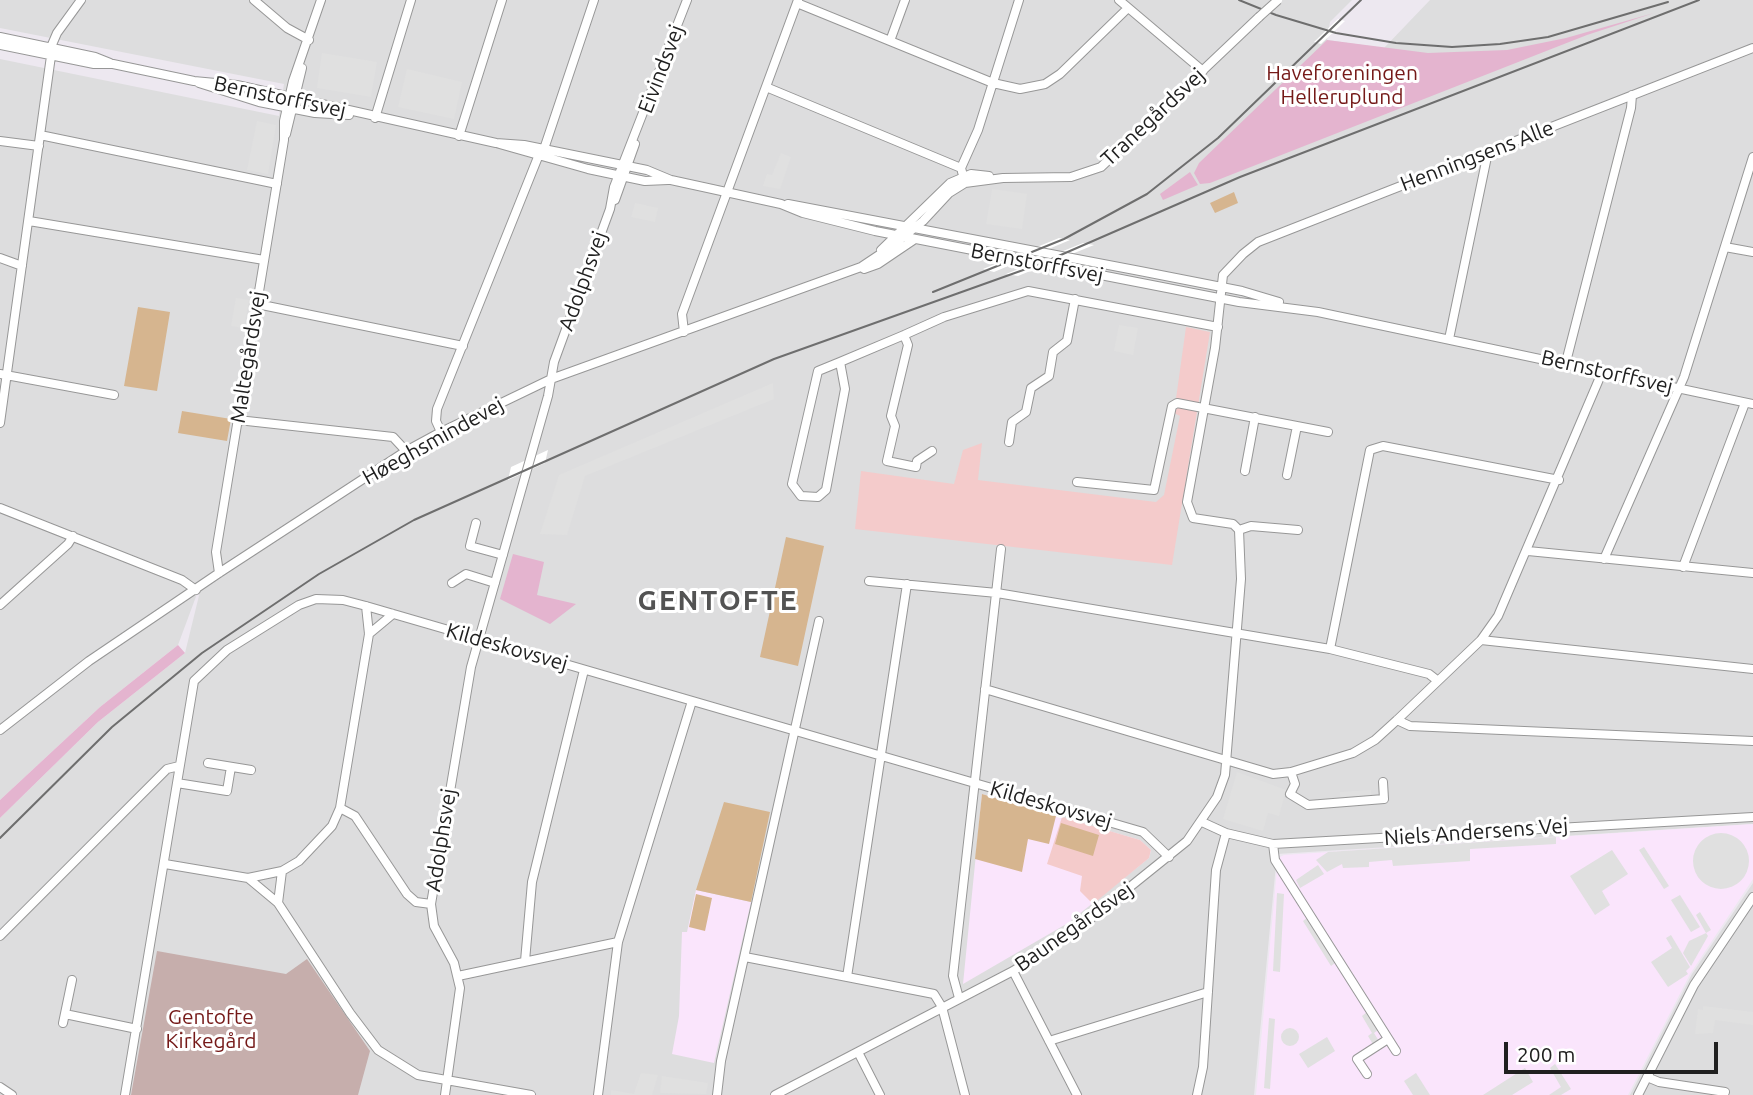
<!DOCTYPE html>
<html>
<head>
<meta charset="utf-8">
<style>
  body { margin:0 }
  #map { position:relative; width:1753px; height:1095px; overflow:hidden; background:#ede8f0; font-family:Ubuntu,sans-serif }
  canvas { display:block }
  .scale { position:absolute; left:1504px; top:1042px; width:214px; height:32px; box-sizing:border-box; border:4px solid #202020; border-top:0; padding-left:9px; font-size:21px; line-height:24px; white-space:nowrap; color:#202020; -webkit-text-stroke:5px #fff; paint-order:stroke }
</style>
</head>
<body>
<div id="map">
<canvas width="1753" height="1095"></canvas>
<div class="scale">200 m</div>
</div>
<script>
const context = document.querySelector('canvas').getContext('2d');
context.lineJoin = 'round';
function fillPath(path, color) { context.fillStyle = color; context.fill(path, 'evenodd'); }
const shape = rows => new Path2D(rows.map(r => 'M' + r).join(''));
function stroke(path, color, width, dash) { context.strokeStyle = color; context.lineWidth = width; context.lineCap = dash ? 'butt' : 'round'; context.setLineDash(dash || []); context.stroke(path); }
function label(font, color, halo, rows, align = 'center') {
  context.font = font + ' Ubuntu,sans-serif'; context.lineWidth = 6; context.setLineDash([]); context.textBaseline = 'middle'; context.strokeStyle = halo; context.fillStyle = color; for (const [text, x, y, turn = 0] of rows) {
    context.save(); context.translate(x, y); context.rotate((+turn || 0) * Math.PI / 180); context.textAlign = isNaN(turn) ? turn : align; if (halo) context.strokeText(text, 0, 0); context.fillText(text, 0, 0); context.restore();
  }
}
const residential = shape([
  [0,0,1352,0,1330,22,1327,40,1384,48,1430,0,1753,0,1753,824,1277,854,1254,1095,0,1095,0,818,98,722,185,653,204,575,178,645,100,707,0,800,0,59,279,116,284,84,0,28],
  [1753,883,1753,1095,1630,1095,1692,974]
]);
const education = shape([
  [982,794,1140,840,1151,850,1149,858,1068,923,963,984],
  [1753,824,1753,879,1690,974,1628,1095,1256,1095,1278,858,1284,855],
  [696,890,751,902,714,1063,672,1054,679,1016,682,932,687,932]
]);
const grass = shape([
  [1654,13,1587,35,1210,183,1200,184,1194,173,1199,163,1327,40,1428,53,1507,50,1566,38],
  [1190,172,1198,185,1163,200,1160,194],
  [513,554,544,562,537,595,576,604,550,624,500,599],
  [178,645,185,653,98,722,0,818,0,800,100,707]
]);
const cemetery = shape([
  [157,951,286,974,307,959,370,1051,358,1095,131,1095]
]);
const park = shape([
  [1186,327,1210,332,1172,565,855,529,861,471,954,484,963,450,982,443,978,480,1156,502,1164,495,1180,416,1174,413],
  [1062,817,1140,840,1151,850,1149,858,1093,904,1080,891,1082,876,1047,864]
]);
const pitch = shape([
  [1234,192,1238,203,1215,213,1210,203],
  [138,307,170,312,157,391,124,386],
  [182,411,231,419,227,441,178,433],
  [786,537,824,546,798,666,760,657],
  [982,794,1056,816,1049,844,1028,839,1022,872,975,859],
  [724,802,770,812,751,902,696,890],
  [1061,823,1099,835,1093,856,1055,844],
  [696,894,712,898,705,931,689,927]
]);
const parking = shape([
  [322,53,377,62,371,97,317,88],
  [407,69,462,82,454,119,398,107],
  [257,121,276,125,268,174,247,170],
  [781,153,791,157,780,189,763,186,767,174,772,175],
  [992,189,1027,194,1022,229,986,224],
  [635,203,658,208,655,222,631,217],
  [236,298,249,300,244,328,231,326],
  [1119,325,1138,328,1133,355,1114,351],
  [773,383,774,399,585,476,567,535,540,534,559,475],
  [1237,772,1286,790,1279,816,1268,813,1263,831,1223,819],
  [1371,790,1372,805,1341,807,1340,792],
  '1693 861a28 28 0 1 1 56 0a28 28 0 1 1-56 0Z',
  [1556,837,1556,844,1470,849,1470,861,1393,866,1392,860,1369,862,1369,867,1343,868,1342,864,1327,872,1316,860,1328,852],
  [1644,847,1669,886,1664,889,1639,850],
  [1612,850,1628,874,1602,891,1610,905,1595,915,1570,876],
  [1318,865,1324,874,1300,888,1296,880],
  [1277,893,1284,894,1280,972,1273,971],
  [1680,895,1700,927,1691,932,1671,900],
  [1700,912,1711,930,1706,933,1708,936,1691,966,1683,953,1689,941,1706,933,1696,915],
  [1307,918,1335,963,1331,966,1303,921],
  [1671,935,1690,967,1686,971,1688,974,1668,987,1651,962,1672,948,1666,938],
  [1703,1006,1753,1012,1753,1025,1715,1020,1713,1033,1695,1034,1698,1009,1703,1010],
  [1367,1012,1378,1030,1374,1033,1380,1043,1374,1046,1368,1036,1372,1033,1362,1016],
  [1269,1018,1275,1019,1270,1089,1264,1088],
  '1281 1037a9 9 0 1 1 18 0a9 9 0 1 1-18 0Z',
  [1327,1037,1335,1051,1308,1068,1299,1054],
  [1555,1064,1571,1089,1561,1095,1549,1095,1561,1087,1550,1068],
  [1525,1068,1533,1082,1512,1095,1483,1095],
  [641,1073,658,1075,652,1095,611,1095,611,1090,634,1094],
  [1416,1073,1430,1095,1413,1095,1404,1081],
  [662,1076,708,1083,706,1094,660,1093]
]);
const pier = shape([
  [1338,19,1345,21,1321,44,1314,42],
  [1059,238,1070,240,994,272,983,269],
  [1083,243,1094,245,1018,276,1006,274],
  [548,450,545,463,508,480,511,467]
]);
const minor = shape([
  [254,0,287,28,309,40],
  [1119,0,1203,71],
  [797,3,993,83,1020,89,1045,84,1060,74,1128,8],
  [0,37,95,57,110,63],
  [890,41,905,0],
  [0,45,94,64,113,64,194,81,237,85,496,143,588,169,645,181,668,180],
  [51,47,57,33,81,0],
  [199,83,259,102,315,113,349,115],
  [766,87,961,168],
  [375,118,411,0],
  [286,134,302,68],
  [40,135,277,184],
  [459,136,502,0],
  [0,141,39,146],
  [496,143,524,145,647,170,671,180,781,204,803,213,875,231,1239,302,1318,312,1753,404],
  [544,149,594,0],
  [965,183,961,168,978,130,1019,0],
  [615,200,635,144],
  [788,204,1140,271,1242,291,1279,302],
  [29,221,264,260],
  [1725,247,1753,252],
  [881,250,950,183,971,174,989,176],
  [0,258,22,266],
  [864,269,878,264,915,239],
  [257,304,463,346],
  [684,332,682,314,798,0],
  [904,335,908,345,891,416,895,426,887,461,916,467,917,461,932,451],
  [1449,339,1488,152],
  [840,362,845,389,826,490,818,497,801,496,792,484,818,371,840,362,904,335,944,317,1028,291,1218,327],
  [1566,362,1631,108,1632,95],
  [0,374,114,395],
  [238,420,393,437,406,451],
  [0,423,51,56],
  [441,432,436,421,437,409,538,157],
  [1009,442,1012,422,1026,412,1031,388,1049,376,1053,352,1067,341,1075,299],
  [1245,471,1255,417],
  [1287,475,1297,426],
  [1077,482,1154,490,1172,406,1177,403,1328,432],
  [0,508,182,580,196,590],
  [476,523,470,546,503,555],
  [1239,530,1233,524,1193,518,1187,502,1215,348,1223,275,1243,254,1258,242,1753,48],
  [1239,530,1251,526,1298,530],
  [1528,551,1753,573],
  [1604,559,1684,377,1753,157],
  [1683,567,1745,403],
  [219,573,216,552,284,140,284,121,293,81,321,0],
  [869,581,997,593,1330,649,1429,674,1438,681],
  [452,583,466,574,495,583],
  [0,605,68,544,73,536],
  [369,634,393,614],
  [1481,640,1753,669],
  [1330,649,1370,450,1383,446,1559,480],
  [985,689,1273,774,1291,772,1353,753,1375,740,1397,720,1481,640,1498,616,1603,370],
  [1397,720,1410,726,1753,741],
  [0,730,89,661,219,573,406,451,441,432,551,379,861,267,891,247,923,221,949,193,965,183,1003,178,1071,177,1101,167,1259,17],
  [208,763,251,770],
  [1291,772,1295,784,1290,794,1308,805,1384,799,1383,782],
  [177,783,227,791,231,767],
  [340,808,355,816,407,894,416,902,431,904],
  [1202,822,1226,833,1273,844,1753,817],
  [1273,844,1275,860,1396,1051],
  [165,864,248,878,278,903],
  [282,871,278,903,350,1013,378,1050,418,1075,531,1095],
  [248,878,282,871,299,861,332,826,340,808,369,634,366,606],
  [0,936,167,769,179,766],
  [745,957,934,994,942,1007,965,1095],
  [525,961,532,882,584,670],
  [1013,971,1077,1095],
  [458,976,618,942],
  [847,977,907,584],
  [959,998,953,976,1001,549],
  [65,1014,137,1029],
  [63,1023,72,980],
  [1049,1041,1208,992],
  [858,1052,880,1095],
  [1367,1074,1357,1059,1388,1039],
  [1647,1077,1659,1082,1725,1092],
  [0,1087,12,1095],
  [125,1095,194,681,227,650,299,605,316,599,343,600,366,606,1143,832,1169,857],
  [445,1095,460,988,454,963,434,926,431,904,471,667,548,396,554,362,610,209,614,187,687,0],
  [598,1095,618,942,692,701],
  [717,1095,721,1061,819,621],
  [775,1095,1013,971,1074,932,1187,841,1217,797,1225,775,1241,579,1239,530],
  [1197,1095,1203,1067,1216,870,1226,833],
  [1638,1095,1694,985,1753,897]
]);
const tram = shape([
  [1239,0,1276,15,1336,33,1396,43,1452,47,1500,44,1548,37,1668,2],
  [933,292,1064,239,1147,194,1218,138,1361,0],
  [0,838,112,727,202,653,319,574,414,520,774,359,1040,264,1240,177,1699,0]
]);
const minorBridge = shape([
  [1259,17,1278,0]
]);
const streetNames = [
  ["Eivindsvej",661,69,-69],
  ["Bernstorffsvej",280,97,12],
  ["Tranegårdsvej",1153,117,-43],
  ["Henningsens Alle",1477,156,-21],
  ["Bernstorffsvej",1037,263,11],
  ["Adolphsvej",583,281,-70],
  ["Maltegårdsvej",248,357,-81],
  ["Bernstorffsvej",1607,372,13],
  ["Høeghsmindevej",433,441,-29],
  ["Kildeskovsvej",507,647,16],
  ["Kildeskovsvej",1051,805,16],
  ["Niels Andersens Vej",1476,832,-4],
  ["Adolphsvej",441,840,-81],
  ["Baunegårdsvej",1074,927,-35]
];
const parkNames = [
  ["Haveforeningen",1342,73],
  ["Helleruplund",1342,97],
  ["Gentofte",211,1017],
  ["Kirkegård",211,1041]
];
const districtNames = [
  ["GENTOFTE",718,601]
];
fillPath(residential, '#ddddde');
fillPath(education, '#fae5fc');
fillPath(grass, '#e4b4cf');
fillPath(cemetery, '#c6aeac');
fillPath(park, '#f4cbcb');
fillPath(pitch, '#d6b58f');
fillPath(parking, '#e0e0e0');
fillPath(pier, '#fff');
stroke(minor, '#979797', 10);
stroke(minor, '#fff', 8);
stroke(tram, '#6e6e6e', 2);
stroke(minorBridge, '#979797', 10, []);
stroke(minorBridge, '#fff', 8);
label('21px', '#202020', '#fff', streetNames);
label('21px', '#751918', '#fff', parkNames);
context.letterSpacing = '2px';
label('bold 28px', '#535353', '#fff', districtNames);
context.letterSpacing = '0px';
</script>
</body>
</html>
